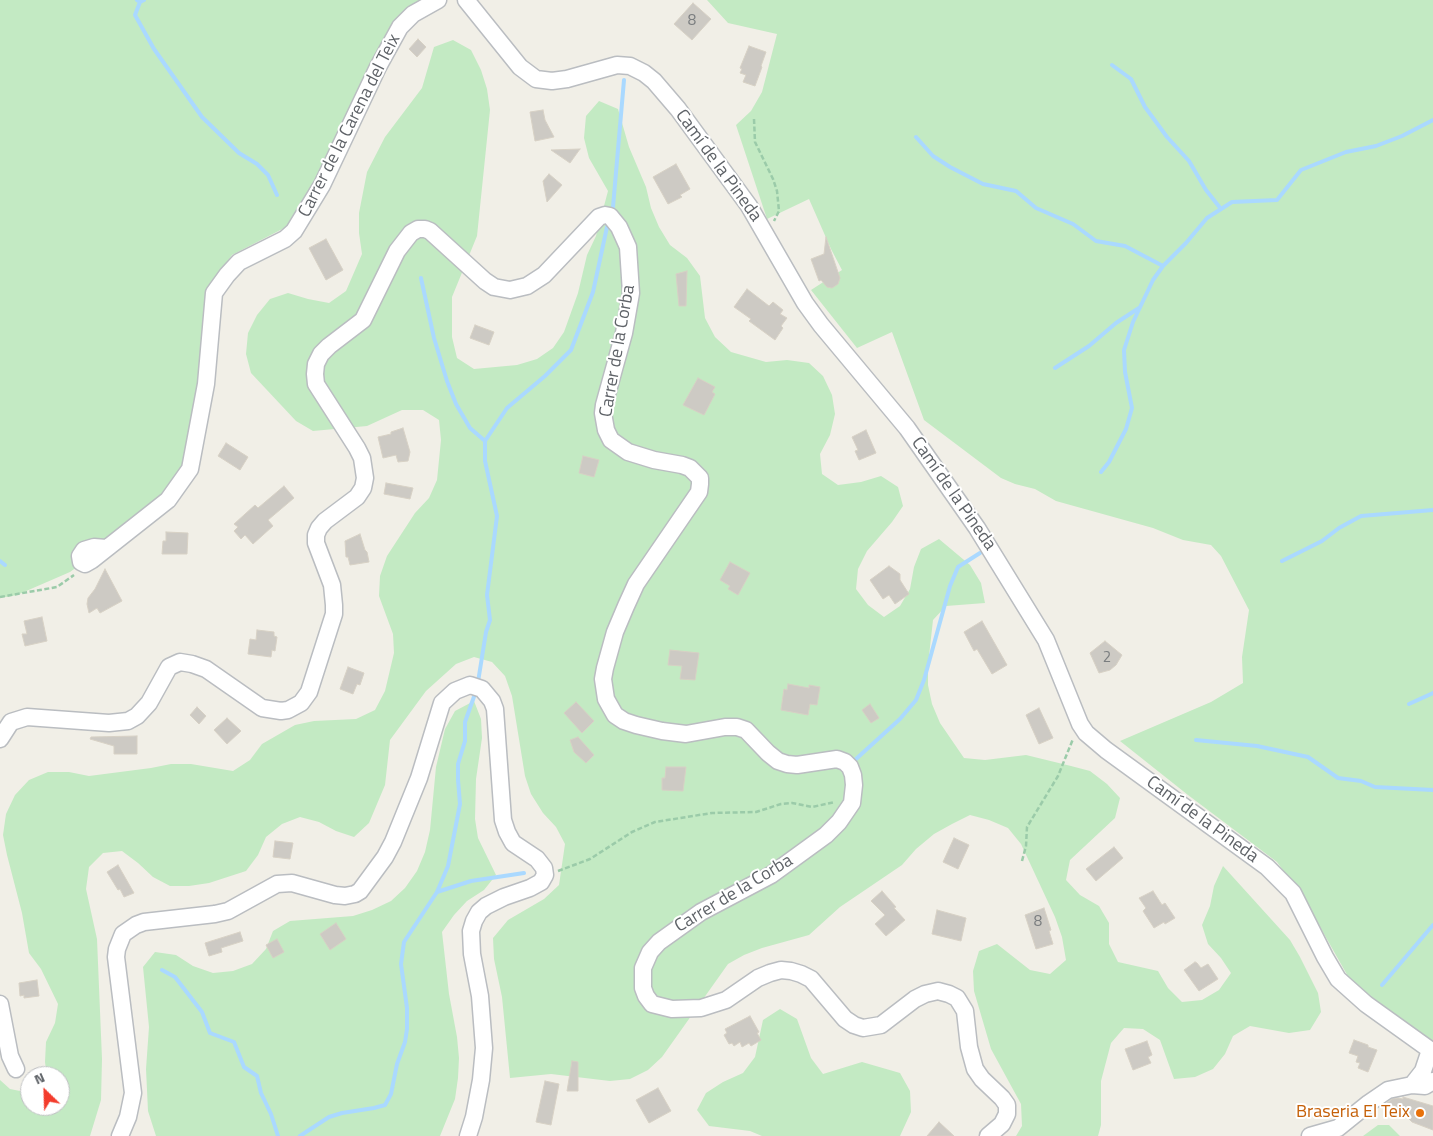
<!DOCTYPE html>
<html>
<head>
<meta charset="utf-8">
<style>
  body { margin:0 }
  #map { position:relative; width:1433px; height:1136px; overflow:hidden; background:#f1efe7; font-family:"Titillium Web",sans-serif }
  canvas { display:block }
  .north { position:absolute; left:20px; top:1066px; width:50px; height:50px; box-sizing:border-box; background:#fff; border:1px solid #bfc1c3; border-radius:50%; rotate:336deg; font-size:14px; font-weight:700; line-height:20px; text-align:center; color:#5f6368 }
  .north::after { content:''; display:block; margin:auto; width:18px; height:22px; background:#f33c2c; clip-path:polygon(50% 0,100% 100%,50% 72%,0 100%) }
</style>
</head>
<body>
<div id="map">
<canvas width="1433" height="1136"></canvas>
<div class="north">N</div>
</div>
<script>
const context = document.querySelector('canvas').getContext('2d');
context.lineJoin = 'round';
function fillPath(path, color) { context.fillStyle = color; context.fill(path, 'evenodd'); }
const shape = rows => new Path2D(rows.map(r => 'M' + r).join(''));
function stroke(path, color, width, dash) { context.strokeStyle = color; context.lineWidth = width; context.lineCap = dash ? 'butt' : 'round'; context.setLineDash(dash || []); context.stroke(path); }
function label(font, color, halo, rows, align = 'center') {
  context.font = font + ' "Titillium Web",sans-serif'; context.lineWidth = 4; context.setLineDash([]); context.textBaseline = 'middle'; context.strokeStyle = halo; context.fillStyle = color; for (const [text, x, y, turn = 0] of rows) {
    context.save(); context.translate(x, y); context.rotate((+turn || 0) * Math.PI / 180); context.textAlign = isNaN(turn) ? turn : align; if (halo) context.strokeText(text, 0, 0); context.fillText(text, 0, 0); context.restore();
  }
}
const green = shape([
  [0,0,431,0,407,18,292,224,232,255,206,290,202,365,188,467,148,516,70,572,17,595,0,598],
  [707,0,1433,0,1433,1042,1411,1026,1388,1012,1350,980,1306,902,1277,862,1188,795,1120,741,1211,702,1243,683,1242,657,1249,610,1221,556,1211,545,1183,540,1153,528,1056,501,1035,489,1015,484,1001,478,924,420,892,332,857,348,811,290,842,270,831,249,809,199,767,219,736,125,751,111,762,92,777,34,728,23],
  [453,40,471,50,481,70,487,89,490,110,477,236,452,297,452,337,457,358,474,369,517,365,537,359,553,348,564,332,578,293,587,255,596,236,608,191,589,158,584,138,586,116,599,101,618,109,629,147,646,187,651,208,659,227,670,245,687,258,700,276,705,318,715,337,731,352,766,362,787,360,809,363,823,376,832,395,835,414,830,435,820,454,822,474,838,485,861,482,881,476,898,487,903,506,892,522,867,551,858,569,856,589,868,605,884,617,900,606,910,589,914,567,921,549,939,539,970,565,981,583,985,603,946,606,933,620,928,665,928,685,932,704,940,723,964,758,985,760,1026,755,1071,766,1090,771,1107,784,1120,798,1115,818,1070,860,1066,880,1080,895,1099,906,1109,923,1109,944,1118,962,1158,971,1168,988,1182,1002,1202,1000,1219,990,1231,973,1221,958,1208,944,1202,925,1210,906,1214,886,1223,866,1290,940,1300,957,1318,993,1321,1012,1310,1030,1289,1033,1250,1026,1233,1036,1225,1054,1213,1069,1195,1077,1174,1079,1160,1040,1143,1029,1124,1028,1111,1043,1101,1081,1101,1125,1098,1136,1016,1136,1022,1126,1021,1104,991,1049,974,991,973,971,979,951,997,944,1030,970,1050,974,1066,960,1062,937,1055,917,1021,844,1008,828,989,820,970,815,952,824,934,834,916,849,902,865,840,907,809,935,762,948,744,955,728,964,662,1057,648,1070,630,1079,610,1081,551,1074,510,1078,502,997,494,959,493,938,508,920,544,899,559,885,565,844,556,827,543,813,531,794,525,776,512,696,505,676,492,662,474,657,456,664,426,691,390,740,385,785,369,823,354,837,336,831,319,822,300,817,282,824,266,837,258,855,246,871,209,883,189,886,170,886,153,877,138,863,122,851,103,853,89,867,86,889,97,939,102,1059,101,1100,90,1136,0,1136,0,1080,10,1089,30,1093,30,1106,60,1106,60,1076,47,1076,45,1062,46,1042,55,1023,58,1004,41,969,29,953,22,913,7,855,3,835,6,814,15,795,29,780,48,772,69,772,89,776,151,768,171,764,191,764,233,771,250,760,262,744,295,725,314,721,356,719,375,710,385,691,394,653,393,634,379,596,380,576,387,556,415,513,429,498,437,480,441,440,439,420,423,410,402,410,367,426,313,431,296,421,251,373,246,354,248,333,257,315,270,299,288,293,308,299,329,303,346,291,362,254,359,233,359,213,367,172,385,137,422,88,434,47],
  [474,701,481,719,482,738,476,779,475,819,478,838,496,875,484,890,467,901,454,915,442,932,449,994,457,1037,459,1058,458,1078,455,1099,440,1136,156,1136,148,1111,146,1069,149,1027,143,967,155,952,176,955,193,966,213,973,233,971,252,964,266,949,273,931,290,921,353,916,372,910,391,901,405,888,417,871,425,852,430,830,436,767,445,729,455,711],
  [780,1009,797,1019,811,1058,823,1074,862,1062,900,1073,910,1091,911,1112,900,1136,762,1136,750,1131,709,1126,697,1110,706,1093,723,1082,743,1073,755,1057,763,1020],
  [1378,1125,1389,1125,1400,1136,1363,1136]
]);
const stream = shape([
  [137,0,140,2,144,0],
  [140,2,135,15,154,49,202,117,239,153,257,164,268,175,277,195],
  [1112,65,1131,79,1145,107,1167,137,1189,161,1206,190,1221,209],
  [916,137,933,156,950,167,983,184,1016,191,1036,208,1073,224,1096,241,1125,246,1163,266],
  [613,207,624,80],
  [421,278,434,338,447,381,456,404,470,428,485,441],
  [1055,368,1089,346,1116,323,1139,308],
  [1101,472,1109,462,1126,429,1132,408,1125,372,1124,350,1133,322,1153,280,1163,266,1186,243,1207,218,1232,202,1277,200,1301,170,1346,152,1376,146,1402,136,1433,120],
  [0,561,5,565],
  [1282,561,1322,541,1339,528,1361,516,1433,510],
  [478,682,486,632,490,620,487,595,497,516,485,461,485,441,507,408,545,376,571,350,593,292,607,227],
  [1409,704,1433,693],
  [1196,740,1257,746,1308,757,1338,778,1361,781,1375,787,1433,790],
  [856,759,900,719,916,700,924,680,950,586,958,567,980,553],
  [437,892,471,881,524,873],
  [162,970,175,977,202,1012,210,1033,234,1042,244,1067,257,1076,261,1093,271,1114,278,1136],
  [1382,985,1433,925],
  [300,1136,329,1117,342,1113,374,1108,385,1105,391,1094,397,1064,405,1042,407,1029,407,1008,401,964,404,942,437,892,448,866,460,804,458,780,458,764,465,741,465,722,476,691]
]);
const building = shape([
  [693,3,711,19,692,40,674,24,693,3],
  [418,39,426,47,417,57,409,49,418,39],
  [749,46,766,52,761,66,762,67,755,86,743,82,746,75,740,73,742,69,740,68,749,46],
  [543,110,545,120,554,137,535,141,530,112,543,110],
  [580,149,570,163,551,150,580,149],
  [676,164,690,189,680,195,682,197,668,204,653,177,676,164],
  [549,174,562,185,547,202,543,181,549,174],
  [826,237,840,278,838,284,832,288,827,287,821,280,819,281,811,259,824,254,826,237],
  [326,239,343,270,326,280,309,248,326,239],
  [687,271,686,306,679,306,676,274,687,271],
  [747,289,769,306,773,302,783,310,780,314,787,318,781,326,783,328,775,340,749,321,751,319,734,307,747,289],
  [475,325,494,332,489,345,470,338,475,325],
  [698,378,715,387,712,392,715,394,704,415,683,405,698,378],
  [403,428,410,452,408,461,398,462,396,455,383,458,378,437,391,434,391,432,403,428],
  [866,430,876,453,859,460,855,451,858,450,852,437,866,430],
  [226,443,248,457,240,470,218,456,226,443],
  [583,456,599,460,594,477,579,473,583,456],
  [386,483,413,488,410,499,384,494,386,483],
  [284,486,294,498,268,520,273,526,253,544,245,535,241,539,234,531,238,527,234,524,255,505,258,508,284,486],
  [166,532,188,533,187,554,162,554,163,541,166,541,166,532],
  [360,534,365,550,367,552,369,562,350,565,348,557,346,557,345,541,360,534],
  [730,562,750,573,738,595,728,589,730,586,720,580,730,562],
  [889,566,900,574,900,580,909,594,895,604,889,595,883,599,870,580,889,566],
  [105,569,122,601,100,613,97,608,89,613,87,604,88,598,95,589,105,569],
  [42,617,47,641,25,646,22,634,27,634,24,621,42,617],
  [982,621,1007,665,992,674,977,649,974,651,964,632,982,621],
  [257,630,274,632,274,636,277,637,275,651,272,650,271,657,248,654,250,639,256,640,257,630],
  [1105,641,1122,655,1116,665,1110,670,1099,673,1090,653,1105,641],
  [670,650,699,653,695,680,680,679,682,666,668,665,670,650],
  [348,667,364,673,360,685,357,684,353,694,340,689,348,667],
  [788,684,809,688,809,685,820,687,817,705,810,704,808,715,781,710,784,689,787,690,788,684],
  [576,702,594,721,582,733,564,713,576,702],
  [870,704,879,718,871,723,862,710,870,704],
  [197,707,206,716,199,724,190,715,197,707],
  [1039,708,1053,738,1039,744,1026,715,1039,708],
  [227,718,241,731,227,744,214,730,227,718],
  [137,736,137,754,114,754,114,746,90,739,91,737,137,736],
  [578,737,594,755,586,763,574,752,570,740,578,737],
  [666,767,686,767,683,791,662,790,662,778,665,778,666,767],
  [954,838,969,845,958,869,943,862,954,838],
  [275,841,293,843,290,859,273,857,275,841],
  [1114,847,1123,858,1096,881,1086,869,1114,847],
  [118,865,134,893,124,897,120,889,118,890,107,872,118,865],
  [882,891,896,907,894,908,905,920,886,936,875,924,885,915,871,901,882,891],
  [1153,891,1162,905,1165,903,1175,918,1165,924,1164,922,1154,928,1143,911,1146,908,1139,898,1153,891],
  [1044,908,1051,930,1049,931,1053,944,1036,949,1025,915,1044,908],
  [937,910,966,918,961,941,932,934,937,910],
  [336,923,346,939,330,950,320,934,336,923],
  [240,932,243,941,221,948,222,952,209,956,205,943,240,932],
  [277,939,284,952,273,958,266,945,277,939],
  [1195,962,1197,963,1201,968,1208,964,1218,979,1199,991,1184,970,1195,962],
  [37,980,39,996,24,998,24,995,20,996,19,983,37,980],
  [750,1016,759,1032,757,1033,761,1040,751,1046,749,1043,742,1047,740,1042,734,1046,732,1043,729,1044,724,1035,727,1033,725,1029,750,1016],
  [1354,1040,1368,1045,1368,1047,1377,1050,1368,1072,1358,1068,1360,1063,1356,1062,1358,1056,1349,1053,1354,1040],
  [1147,1041,1152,1055,1148,1057,1151,1063,1133,1070,1125,1049,1147,1041],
  [572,1061,578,1062,578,1091,567,1091,572,1061],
  [545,1081,559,1084,551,1125,536,1122,545,1081],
  [658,1088,671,1111,649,1123,636,1100,658,1088],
  [1403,1097,1433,1106,1433,1130,1412,1122,1405,1115,1407,1111,1387,1103,1392,1099,1398,1098,1403,1099,1403,1097],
  [939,1122,954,1136,927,1136,939,1122]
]);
const path = shape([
  [754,119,755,142,773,179,777,191,779,211,774,221],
  [0,597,57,587,74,575],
  [1022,861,1026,846,1027,827,1058,776,1073,739],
  [558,871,590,859,632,832,655,822,712,813,756,812,781,804,792,803,812,807,835,802]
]);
const minor = shape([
  [466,0,520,67,536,79,552,81,567,79,617,65,630,66,644,73,654,81,678,109,749,206,805,303,821,325,907,428,977,528,1046,640,1080,724,1086,733,1106,750,1267,867,1293,893,1325,957,1338,979,1366,1004,1433,1052],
  [106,548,94,547,84,550,80,556,81,562,85,564,92,560,168,500,190,469,206,384,214,293,227,275,239,262,285,239,294,231,322,185,378,67,400,27,413,14,438,0],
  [0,739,11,722,27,717,109,723,128,721,137,716,149,703,169,667,180,662,192,664,206,669,262,708,281,711,288,710,301,703,309,692,334,614,334,605,332,585,316,543,316,535,319,528,325,521,357,497,363,488,365,478,362,458,357,448,316,384,315,374,316,364,321,354,329,346,363,320,397,251,411,233,418,229,425,229,430,231,485,281,494,287,510,290,527,286,544,275,599,217,605,215,610,216,619,227,628,247,631,293,624,333,604,405,603,413,606,430,611,440,628,452,654,460,682,465,690,468,700,478,700,484,699,492,636,584,626,606,615,632,605,668,603,679,606,699,615,715,624,721,636,725,662,731,686,734,725,727,737,727,746,730,768,753,778,761,787,764,797,765,837,759,845,762,850,767,853,775,854,785,852,803,839,822,826,835,771,875,701,912,659,942,650,952,643,968,643,988,646,996,652,1004,672,1009,701,1008,726,1000,758,978,770,973,781,970,791,971,801,974,811,979,845,1019,854,1025,863,1028,881,1025,915,999,925,994,938,991,949,994,957,998,965,1011,969,1047,975,1069,982,1079,1002,1098,1007,1105,1007,1114,1002,1124,988,1136],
  [0,1004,10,1056,16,1069],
  [1412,1085,1423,1071,1430,1050],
  [120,1136,128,1117,133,1093,116,957,117,949,123,934,136,925,144,922,215,914,228,911,277,884,292,883,335,895,345,896,355,894,360,891,385,857,393,842,419,778,442,703,455,691,470,685,482,689,492,701,495,709,503,820,507,832,513,843,537,859,544,868,545,875,541,882,530,888,504,897,486,906,479,912,474,921,471,931,472,954,480,996,484,1048,481,1080,474,1117,468,1136],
  [1310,1136,1338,1128,1369,1103,1388,1090,1412,1085,1425,1086,1433,1081]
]);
const markers = [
  [1420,1113,5,"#e8710a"]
];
const numberNames = [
  ["8",692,21],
  ["2",1107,658],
  ["8",1038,922]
];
const streetNames = [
  ["Carrer de la Carena del Teix",350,126,-63],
  ["Camí de la Pineda",718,166,54],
  ["Carrer de la Corba",618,351,-80],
  ["Camí de la Pineda",953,494,55],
  ["Camí de la Pineda",1202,820,36],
  ["Carrer de la Corba",734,894,-31]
];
const foodNames = [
  ["Braseria El Teix",1410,1113]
];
fillPath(green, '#c3eac3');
stroke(stream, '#aad9ff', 4);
fillPath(building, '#cdcac4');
stroke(building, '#d7d1c5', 1);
stroke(minor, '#babdc1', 19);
stroke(path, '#9bcba9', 2.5, [5, 2.5]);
stroke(minor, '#fff', 16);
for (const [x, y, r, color] of markers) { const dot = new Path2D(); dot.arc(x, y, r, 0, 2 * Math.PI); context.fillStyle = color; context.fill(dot); stroke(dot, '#fff', 2); }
label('15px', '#7a7d7f', null, numberNames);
label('18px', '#5f6368', '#fff', streetNames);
label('18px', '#c56008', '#fff', foodNames, 'right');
</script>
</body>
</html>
